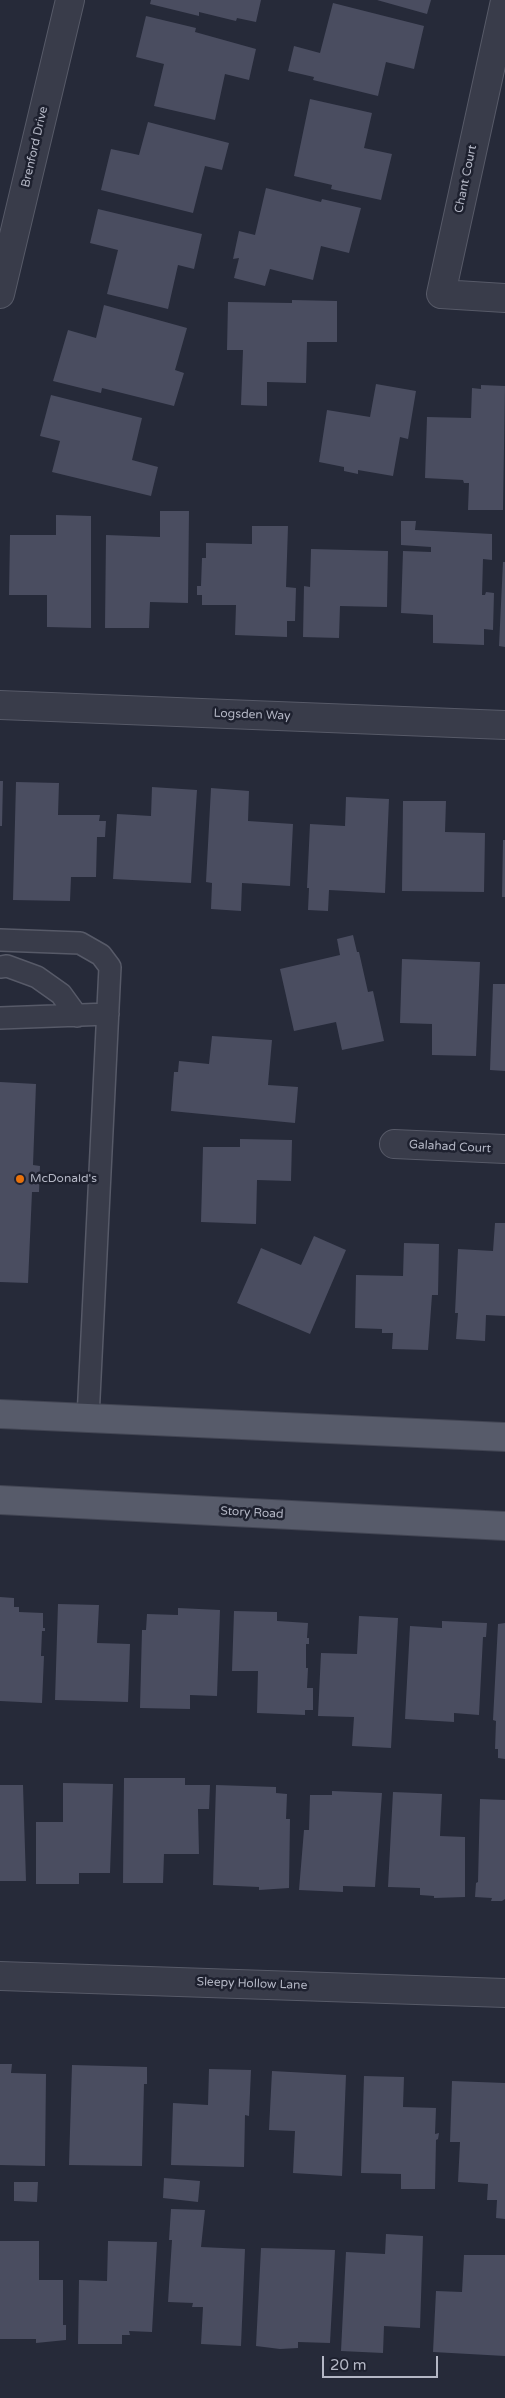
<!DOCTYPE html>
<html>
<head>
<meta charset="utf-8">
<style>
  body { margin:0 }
  #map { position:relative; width:505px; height:2398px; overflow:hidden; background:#262a39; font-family:"Varela Round",sans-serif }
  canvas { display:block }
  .scale { position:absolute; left:322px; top:2356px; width:116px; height:22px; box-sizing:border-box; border:2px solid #b4b7c5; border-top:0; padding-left:6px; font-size:15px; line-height:18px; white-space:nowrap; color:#b4b7c5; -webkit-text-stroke:4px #1e212f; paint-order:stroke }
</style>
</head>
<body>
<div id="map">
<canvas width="505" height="2398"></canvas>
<div class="scale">20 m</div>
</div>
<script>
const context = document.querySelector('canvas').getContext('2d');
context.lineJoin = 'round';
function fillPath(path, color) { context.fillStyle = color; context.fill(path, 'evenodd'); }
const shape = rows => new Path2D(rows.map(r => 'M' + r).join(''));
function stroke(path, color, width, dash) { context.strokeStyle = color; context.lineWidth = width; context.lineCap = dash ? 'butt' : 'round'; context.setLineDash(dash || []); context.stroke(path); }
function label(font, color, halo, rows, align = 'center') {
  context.font = font + ' "Varela Round",sans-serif'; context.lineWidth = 5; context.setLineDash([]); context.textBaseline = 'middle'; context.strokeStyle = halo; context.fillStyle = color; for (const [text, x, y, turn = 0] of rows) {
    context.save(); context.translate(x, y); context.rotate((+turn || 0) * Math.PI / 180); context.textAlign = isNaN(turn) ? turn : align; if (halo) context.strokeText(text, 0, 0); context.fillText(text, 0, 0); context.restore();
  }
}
const building = shape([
  [151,0,261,0,256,22,237,18,236,21,199,12,199,16,150,4],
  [377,0,431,0,427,14],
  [333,3,424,26,414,69,386,62,378,96,313,80,314,77,288,71,294,46,320,53],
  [146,16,196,28,195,32,256,49,249,80,225,74,215,120,154,106,164,64,136,57],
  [310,99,372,113,364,148,392,154,381,200,331,189,332,185,294,176],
  [148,122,229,143,222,170,205,166,193,213,101,190,111,149,139,155],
  [266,188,321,202,322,199,361,208,349,253,321,246,313,280,270,269,265,286,234,278,239,258,233,259,239,231,255,235],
  [98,209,202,234,194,269,178,265,168,309,107,294,118,250,90,243],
  [292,300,337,301,337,342,307,342,306,383,267,382,267,406,241,405,243,350,227,350,228,302,292,303],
  [104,305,187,328,175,370,184,373,174,406,102,388,101,393,53,381,68,330,96,338],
  [376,384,416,391,408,439,400,437,393,476,358,470,358,474,344,471,344,467,319,462,327,410,370,417],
  [481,385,505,386,503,510,468,510,469,483,464,483,463,480,425,478,427,417,471,418,472,388,481,389],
  [51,395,142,418,132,460,158,467,151,496,52,472,60,441,40,436],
  [160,511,189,511,188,603,150,602,149,628,105,628,106,535,160,537],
  [56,515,91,516,91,628,47,627,47,595,9,595,10,535,56,535],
  [401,521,416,521,415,530,492,534,492,560,483,559,482,595,485,595,486,592,494,593,493,630,484,629,484,645,433,643,433,615,401,613,403,551,431,552,431,547,401,545],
  [252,526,288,526,286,587,296,588,295,621,287,621,287,637,235,635,236,605,202,605,202,595,197,595,197,586,201,586,202,558,206,558,206,543,252,544],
  [311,549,388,551,387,607,340,606,339,638,303,637,304,586,310,587],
  [503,562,505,562,505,647,499,646],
  [0,781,3,781,2,826,0,826],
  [16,782,59,783,58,815,100,815,99,821,106,821,105,837,97,837,96,877,71,877,70,901,13,900],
  [152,787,197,790,191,883,113,879,117,814,151,816],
  [211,788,249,791,248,821,293,824,290,886,242,883,241,911,211,909,212,883,206,882],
  [346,797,389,799,385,893,329,890,328,911,308,910,309,888,307,888,310,824,345,826],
  [403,801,446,801,445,832,485,833,484,892,402,891],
  [503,840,505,840,505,897,502,897],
  [353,935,357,952,359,952,368,992,373,991,384,1041,342,1050,336,1022,294,1031,280,969,340,955,337,939],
  [402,959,480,962,476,1056,432,1055,432,1024,400,1023],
  [493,984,505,984,505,1071,490,1070],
  [212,1036,272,1040,268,1085,298,1087,295,1123,171,1111,174,1072,178,1072,179,1061,209,1064],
  [0,1082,36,1084,33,1165,40,1166,39,1192,32,1192,28,1283,0,1282],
  [240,1139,292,1140,291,1181,257,1180,256,1224,201,1222,203,1147,240,1147],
  [495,1223,505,1223,505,1316,486,1315,485,1341,456,1339,458,1313,455,1313,458,1249,493,1251],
  [314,1236,346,1250,310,1334,237,1303,261,1248,301,1265],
  [404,1243,439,1244,438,1295,432,1295,428,1350,392,1349,393,1333,382,1333,382,1329,355,1328,356,1275,403,1276],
  [0,1597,14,1598,14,1607,19,1607,19,1612,43,1613,43,1628,45,1628,45,1631,42,1631,41,1656,44,1656,42,1703,0,1701],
  [58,1604,99,1605,97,1643,130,1644,128,1702,55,1700],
  [178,1608,220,1610,217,1696,190,1695,190,1709,140,1708,142,1630,146,1630,147,1614,178,1615],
  [234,1611,277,1612,277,1621,308,1623,307,1638,309,1638,309,1644,306,1644,306,1668,308,1668,307,1688,313,1688,313,1710,305,1710,305,1715,257,1713,258,1671,232,1671],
  [359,1616,398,1618,391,1748,352,1746,354,1717,318,1716,321,1653,357,1654],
  [442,1621,487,1623,486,1637,483,1637,479,1715,454,1713,454,1722,405,1719,410,1626,442,1628],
  [505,1623,505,1759,498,1758,498,1749,495,1749,496,1721,493,1720,498,1624],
  [124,1778,185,1778,185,1785,210,1785,209,1809,198,1809,199,1854,164,1854,163,1883,123,1883],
  [63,1783,113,1784,110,1873,79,1873,79,1884,36,1884,36,1822,63,1822],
  [0,1785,23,1785,26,1881,0,1881],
  [216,1785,276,1787,276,1793,287,1794,286,1819,290,1819,289,1888,259,1890,259,1887,213,1885],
  [332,1791,382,1793,375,1887,343,1886,343,1892,299,1890,304,1830,309,1830,310,1795,332,1795],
  [393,1792,442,1794,440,1836,465,1837,465,1897,434,1898,434,1896,420,1895,420,1888,388,1887],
  [480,1799,505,1800,505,1899,502,1901,491,1901,492,1898,475,1897,476,1883,478,1882],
  [0,2064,12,2064,11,2073,46,2074,45,2166,0,2165],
  [72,2065,147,2067,147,2084,144,2084,142,2166,69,2165],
  [209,2069,251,2070,249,2116,245,2115,244,2167,171,2165,173,2103,208,2105],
  [272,2071,346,2075,342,2176,293,2173,295,2131,269,2130],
  [364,2076,404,2077,403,2107,436,2108,435,2134,439,2133,438,2139,436,2140,435,2189,401,2189,401,2174,361,2173],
  [452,2081,505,2083,505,2219,496,2218,497,2200,487,2200,488,2184,458,2182,460,2142,450,2142],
  [164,2178,200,2181,198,2202,163,2198],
  [14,2182,38,2182,37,2202,14,2201],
  [171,2209,205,2210,201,2247,245,2249,241,2346,201,2344,203,2307,192,2307,193,2303,168,2302,172,2240,169,2240],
  [386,2234,423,2236,420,2328,384,2326,383,2353,341,2351,346,2252,385,2254],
  [0,2241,39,2241,39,2280,63,2280,63,2325,66,2325,66,2340,36,2343,36,2339,0,2339],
  [108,2241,157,2242,152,2332,129,2331,130,2335,122,2335,122,2344,78,2344,79,2280,107,2281],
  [261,2248,335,2250,330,2343,298,2342,298,2348,280,2349,256,2346],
  [464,2255,505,2255,505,2356,433,2352,436,2291,462,2292]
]);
const service = shape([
  [0,940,80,943,101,955,110,967,88,1418],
  [0,967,7,966,37,977,61,994,77,1016],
  [0,1018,108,1014]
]);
const minor = shape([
  [505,1,441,294,505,298],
  [0,294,70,0],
  [0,705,505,725],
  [394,1144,505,1149],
  [0,1976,505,1993]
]);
const primary = shape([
  [0,1414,505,1437],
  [0,1500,505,1526]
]);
const markers = [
  [20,1179,5,"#e8710a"]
];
const streetNames = [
  ["Brenford Drive",35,147,-77],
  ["Chant Court",466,179,-78],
  ["Logsden Way",252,715,2],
  ["Galahad Court",450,1147,3],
  ["Story Road",252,1513,3],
  ["Sleepy Hollow Lane",252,1984,2]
];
const poiNames = [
  ["McDonald's",30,1179]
];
fillPath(building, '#4a4d60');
stroke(service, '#575a68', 24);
stroke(minor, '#575a68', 30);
stroke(primary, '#424553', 30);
stroke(service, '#393c4a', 21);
stroke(minor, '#393c4a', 28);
stroke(primary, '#575b6a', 28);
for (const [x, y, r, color] of markers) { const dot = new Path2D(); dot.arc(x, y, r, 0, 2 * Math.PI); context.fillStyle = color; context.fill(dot); stroke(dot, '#1e212f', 2); }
label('12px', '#b4b7c5', '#1e212f', streetNames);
label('12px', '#b4b7c5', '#1e212f', poiNames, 'left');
</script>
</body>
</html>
